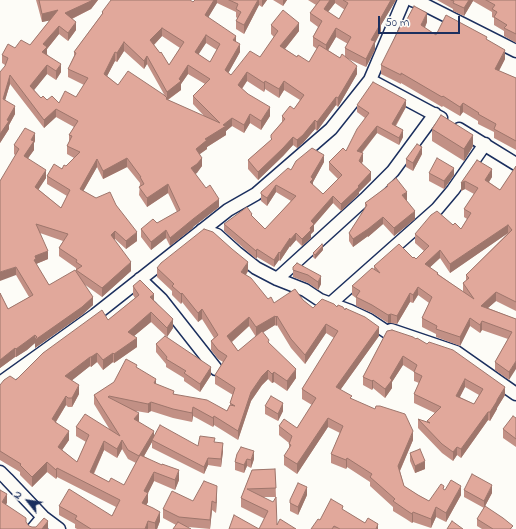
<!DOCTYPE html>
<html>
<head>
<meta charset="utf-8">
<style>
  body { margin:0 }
  #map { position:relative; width:516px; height:529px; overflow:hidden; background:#fdfcf7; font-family:"Indie Flower",sans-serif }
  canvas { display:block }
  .north { position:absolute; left:8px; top:481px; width:40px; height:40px; -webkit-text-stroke:3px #fdfcf7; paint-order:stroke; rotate:300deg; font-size:11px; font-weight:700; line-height:16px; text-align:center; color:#1b2f5e }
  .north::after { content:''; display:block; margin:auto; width:14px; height:18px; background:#1b2f5e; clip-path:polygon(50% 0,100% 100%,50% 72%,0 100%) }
  .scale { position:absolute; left:378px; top:16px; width:82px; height:18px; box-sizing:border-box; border:2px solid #1b2f5e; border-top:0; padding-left:5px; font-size:12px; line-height:14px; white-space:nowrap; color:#1b2f5e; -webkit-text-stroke:3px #fdfcf7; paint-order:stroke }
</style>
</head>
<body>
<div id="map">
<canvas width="516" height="529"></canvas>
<div class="north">N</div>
<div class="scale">50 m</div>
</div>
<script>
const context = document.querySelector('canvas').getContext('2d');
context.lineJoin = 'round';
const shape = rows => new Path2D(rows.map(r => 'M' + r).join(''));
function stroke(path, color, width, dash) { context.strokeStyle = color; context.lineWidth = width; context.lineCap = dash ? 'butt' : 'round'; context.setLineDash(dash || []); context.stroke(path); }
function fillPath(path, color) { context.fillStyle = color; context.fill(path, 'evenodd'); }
const minor = shape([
  [412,0,427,6,516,51],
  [370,80,441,118],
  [459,129,516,164],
  [202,230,217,235,237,253,256,268,277,279,305,290,320,300,350,311,369,320,387,332,391,330,456,352,516,394],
  [140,279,161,299,216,369],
  [277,279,365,199,393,171,435,114],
  [330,304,437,209,453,190,485,144],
  [0,383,95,315,228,210,256,194,331,129,370,80,404,0],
  [0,472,7,479,43,517,59,529],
  [33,529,43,517]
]);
const wall = shape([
  [36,0,98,0,91,9,72,19,76,30,68,41,59,34,47,49,47,54,61,72,56,80,47,74,34,90,41,98,59,103,76,97,84,85,68,77,68,69,74,56,74,52,102,14,102,12,193,2,195,0,267,0,262,7,259,5,244,34,236,29,236,21,237,18,236,17,236,12,217,3,208,17,236,42,240,52,228,73,231,75,260,57,274,37,271,34,271,25,299,31,285,49,297,57,309,62,317,49,313,46,313,37,318,27,310,21,310,13,316,5,308,0,396,0,381,25,381,31,375,43,375,50,366,67,346,58,357,74,338,107,336,105,317,131,315,129,303,143,297,148,293,145,283,156,258,180,248,169,248,160,271,140,271,135,282,122,282,116,294,109,300,100,284,90,279,98,265,89,264,92,247,81,242,89,270,116,261,130,250,123,244,133,232,126,226,131,226,135,207,147,207,149,199,154,202,166,195,174,219,207,193,227,193,228,170,246,166,238,151,250,141,237,141,229,157,223,177,212,168,193,147,207,139,195,140,183,127,167,103,179,97,167,83,191,96,198,116,205,137,241,126,249,115,239,114,240,131,271,102,297,84,284,93,305,82,315,35,348,35,343,27,350,16,357,15,357,0,368,0,372,0,293,8,309,29,297,16,275,15,155,14,154,14,145,35,141,34,143,34,150,28,158,46,178,38,189,61,208,67,196,47,184,47,176,66,166,74,158,67,154,67,146,69,142,69,135,74,127,56,117,44,128,10,84,5,100,15,114,9,125,9,129,0,143,5,65,2,63,2,55,15,48,30,45,50,20,42,22,38,7],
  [335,3,345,10,339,19,328,12],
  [162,36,180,48,169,65,154,45],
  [336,37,348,44,345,48,345,57,340,58,328,50],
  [206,43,217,50,210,62,198,54],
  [124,51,144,69,147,64,165,96,118,85,107,76,115,61,117,62],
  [188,74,205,84,193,96,193,104,205,117,168,100,181,90,181,84],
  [40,233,63,241,59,248,59,256,76,268,76,272,49,285,36,264,48,259],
  [273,0,287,0,283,6],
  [437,0,516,0,516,43,504,36,504,31,494,25,494,18,492,17,492,12,473,1,464,16,453,11,453,9],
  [427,22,425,28,436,35,487,40,505,59,499,71,516,78,516,150,494,138,494,132,478,124,478,121,463,112,460,116,443,106,442,107,401,83,401,84,381,74,381,65,404,25],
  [357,105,406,107,396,126,403,137,399,145,377,133,362,153,363,161,362,163,371,180,359,192,359,194,341,211,333,203,314,225,314,231,311,234,311,238,302,246,296,240,290,247,290,246,280,261,279,260,274,267,257,257,256,259,224,231,224,224,252,216,265,229,291,201,276,192,267,206,261,201,261,192,291,170,324,162,313,182,313,185,323,194,338,179,329,170,329,162,346,151,365,118,357,112],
  [432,129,473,146,464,161,432,141],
  [422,154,413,171,406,167,406,159],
  [477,160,492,177,489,182,500,190,516,166,516,311,496,301,488,308,516,319,509,380,495,370,495,362,508,339,482,330,480,333,470,326,460,346,436,337,436,334,422,327,422,318,429,303,418,295,413,303,410,302,397,324,391,323,388,323,372,313,356,306,356,298,352,295,352,286,374,270,374,266,413,258,416,259,424,251,415,243,415,234,453,225,461,229,467,219,464,217,464,209,474,194,465,189,461,191,461,183],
  [508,233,466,275,466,281,463,283,463,292,438,274,430,267,440,258,450,273],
  [429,173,454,175,444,189,429,181],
  [387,185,407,200,406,200,415,219,394,236,383,224,368,237,368,236,353,247,349,241,349,233,365,209,365,203,387,187],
  [323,250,315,259,313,257,313,253],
  [297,263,321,284,318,290,308,283,293,277,293,267],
  [157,268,248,271,246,275,268,299,274,303,303,300,313,308,337,307,345,310,379,336,340,390,352,399,413,440,400,471,404,486,418,495,429,501,444,490,461,495,446,522,436,517,431,528,413,522,412,523,406,519,393,511,393,507,370,486,370,482,347,467,346,469,331,463,331,454,340,433,328,427,297,474,284,465,284,456,289,449,289,443,279,435,279,426,297,428,312,405,302,399,302,389,334,338,326,333,305,364,291,348,277,325,276,326,275,325,263,332,269,343,296,378,287,391,274,382,272,383,268,379,262,385,251,401,238,440,214,425,213,427,193,416,192,422,173,418,151,411,148,413,136,411,139,422,154,437,198,446,215,442,223,451,221,467,208,465,204,474,152,448,152,442,144,456,179,480,175,490,154,481,148,493,148,502,146,505,160,521,157,529,77,529,75,528,75,524,59,515,59,506,112,516,116,507,57,477,56,479,47,472,32,487,20,475,20,472,0,460,0,385,16,380,43,354,43,353,108,320,135,298,133,295,133,286,154,301,173,328,167,337,151,322,134,336,137,347,114,363,113,362,103,370,97,362,91,367,90,366,72,380,79,394,72,407,68,407,66,405,56,422,69,440,62,450,77,462,86,442,76,436,76,427,110,430,94,404,94,395,137,368,156,384,174,394,227,411,230,405,230,403,233,395,215,384,215,375,223,362,218,359,211,350,211,341,214,338,202,319,198,322,182,302,181,304,172,295,172,291,157,277],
  [249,326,256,337,238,351,232,342],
  [122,449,128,459,136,463,124,485,109,482,94,474,104,450,117,458],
  [387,331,505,395,497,408,497,409,490,421,488,420,461,458,457,455,453,461,442,453,418,428,418,419,427,422,427,421,435,413,414,403,414,394,419,383,414,381,414,372,403,365,392,382,392,388,385,398,373,388,372,390,363,385,363,377],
  [465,387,479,395,474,404,460,397],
  [156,344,211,375,200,392,184,381,184,378,166,367,166,364,156,352],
  [265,406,283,411,278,421,265,414],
  [516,418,516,447,503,438,503,429],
  [410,453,425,469,415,473,410,461],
  [237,454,254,459,251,468,247,466,244,473,235,470,235,462],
  [275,469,276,497,264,497,277,525,296,529,259,529,265,519,241,507,241,498,252,470],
  [464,490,492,493,484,508,464,497],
  [307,495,298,515,290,511,290,500],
  [217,496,216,513,212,510,210,529,188,527,176,525,163,518,163,509],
  [343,510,365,523,378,529,311,529,320,520],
  [477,519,513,529,482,529,477,526]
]);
const shadedWall = shape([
  [92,0,98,0,91,9,65,22,65,13],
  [214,0,217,0,217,3,205,23,205,15],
  [258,0,259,0,259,5,244,34,244,25],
  [262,0,267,0,262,7],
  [283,0,287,0,283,6],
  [330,0,335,0,335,3,324,17,324,9],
  [391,0,396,0,381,25,381,31,375,43,375,50,366,67,366,59,371,40,379,21],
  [469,0,473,0,473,1,464,16,464,8],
  [58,10,58,19,42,22,42,14],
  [427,13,427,22,421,35,421,25],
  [76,22,76,30,68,41,68,33],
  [299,23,299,31,280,55,280,46],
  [59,26,59,34,47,49,47,55,42,52,43,44],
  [162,28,162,36,150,49,150,40],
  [336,28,336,37,326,54,326,45],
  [206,35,206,43,195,60,195,52],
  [236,36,236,44,233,40],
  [124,42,124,51,117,62,117,53],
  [240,44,240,52,225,79,225,70],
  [505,50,505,59,495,78,495,69],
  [115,52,115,61,104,82,104,74],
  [147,56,147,64,144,69,144,61],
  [61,64,61,72,56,80,56,71],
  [47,65,47,74,30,95,30,86],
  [188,65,188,74,181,84,181,90,167,100,167,92,179,79],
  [357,66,357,74,338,107,338,98],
  [247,72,247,81,238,94,238,85],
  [10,75,10,84,3,107,3,99],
  [265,81,265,89,264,92,264,83],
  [284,81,284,90,279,98,279,89],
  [336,97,336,105,317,131,317,122],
  [406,100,406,107,392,131,392,124],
  [463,103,463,112,460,116,460,107],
  [15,106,15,114,9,125,9,129,0,143,0,134,7,120],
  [270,107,270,116,261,130,261,121],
  [56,109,56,117,44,128,44,120],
  [250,114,250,123,244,133,244,125],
  [232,118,232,126,226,131,226,135,207,147,207,149,196,157,196,149,205,139],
  [315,120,315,129,303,143,297,148,297,140],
  [377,126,377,133,357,158,357,151],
  [403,130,403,137,399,145,399,138],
  [35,133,35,141,34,143,34,150,24,164,24,156,31,140],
  [473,135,473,146,464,161,464,149],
  [293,137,293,145,283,156,258,180,258,172],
  [422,147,422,154,413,171,413,163],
  [363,153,363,161,359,168,359,161],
  [324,155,324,162,313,182,313,186,310,182,311,177],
  [127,158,127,167,103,179,103,171],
  [202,158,202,166,197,173,191,177,191,168],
  [97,159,97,167,80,197,80,189],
  [454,168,454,175,444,189,444,181],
  [492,169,492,177,485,188,485,180],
  [46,170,46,178,35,195,35,187],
  [371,172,371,180,359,192,359,194,341,211,341,204],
  [465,181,465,189,461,191,461,183],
  [168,184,168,193,147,207,147,198],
  [276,185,276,192,267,206,267,198],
  [407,192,407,200,402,203,402,195],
  [333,196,333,203,314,225,314,231,311,234,311,238,302,246,302,239,310,228,311,221],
  [219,199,219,207,193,227,193,228,170,246,170,238,193,219],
  [415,211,415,219,394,236,394,228],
  [383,217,383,224,368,237,368,229],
  [508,225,508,233,450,273,450,264],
  [368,229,368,236,353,247,353,239],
  [166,230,166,238,151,250,151,242],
  [115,231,115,239,111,243,111,235],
  [137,232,137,241,126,249,126,241],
  [296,233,296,240,290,247,290,240],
  [290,238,290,246,280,261,280,253],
  [323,246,323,250,315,259,315,255],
  [257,249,257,257,256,259,256,251],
  [440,250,440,258,425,272,425,264],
  [48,251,48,259,36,264,36,268,34,260,35,256],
  [279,252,279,260,274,267,274,260],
  [131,262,131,271,102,297,102,288],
  [248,262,248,271,241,281,241,272],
  [16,267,16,275,0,281,0,272],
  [321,276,321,284,318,290,318,282],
  [418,287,418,295,413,303,413,295],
  [496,292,496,301,481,314,481,306],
  [182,293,182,302,181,304,181,294],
  [410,293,410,302,397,324,397,316],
  [154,294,154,303,150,297],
  [93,297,93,305,82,315,35,348,35,340],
  [202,309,202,319,198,322,198,313],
  [151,312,151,322,128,341,128,332],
  [391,314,391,323,388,323,388,315],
  [275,316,275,325,256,337,256,327],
  [277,316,277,325,276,326,276,317],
  [249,317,249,326,227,346,227,336],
  [470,318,470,326,460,346,460,337],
  [173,319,173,328,167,337,167,328],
  [482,321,482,330,480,333,480,325],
  [326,324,326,333,305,364,305,355],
  [379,327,379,336,336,396,336,387],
  [35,335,35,343,27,350,16,357,16,349],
  [137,338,137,347,114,363,114,354],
  [15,348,15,357,0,368,0,372,0,360],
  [97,353,97,362,91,367,91,357],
  [113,353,113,362,103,370,103,360],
  [403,356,403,365,392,382,392,388,385,398,385,389,390,378],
  [90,357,90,366,65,386,65,376],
  [516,361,516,369,509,380,509,372],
  [211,367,211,375,200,392,200,384],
  [296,369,296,378,287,391,287,381],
  [268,370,268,379,262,385,251,401,238,440,238,431,251,392,262,376],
  [274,372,274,382,272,383,272,374],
  [156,379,156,388,154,383],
  [465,379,465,387,456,404,456,396],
  [373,380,373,388,372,390,372,381],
  [79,385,79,394,72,407,72,398],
  [505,387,505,395,497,408,497,409,490,421,490,412],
  [66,396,66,405,55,423,52,419],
  [151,402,151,411,148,413,148,404],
  [283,403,283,411,278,421,278,414],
  [193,407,193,416,192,422,192,413],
  [488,412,488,420,461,458,461,449],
  [139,413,139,422,134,419],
  [214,416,214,425,213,427,213,418],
  [328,418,328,427,297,474,297,464],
  [69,431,69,440,58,456,58,447],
  [154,431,154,440,152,440,152,442,139,465,139,456],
  [413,431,413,440,398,475,398,466],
  [122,440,122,449,117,458,117,449],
  [104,441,104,450,90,481,90,472],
  [223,443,223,451,221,467,221,459],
  [457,447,457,455,453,461,453,452],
  [254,451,254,459,251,468,251,460],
  [208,458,208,465,204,474,204,467],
  [347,458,347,467,346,469,346,460],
  [247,459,247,466,244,473,244,465],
  [425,461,425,469,415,473,415,466],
  [47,462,47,472,32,487,32,477],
  [57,468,57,477,56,479,56,470],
  [179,470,179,480,175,490,175,480],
  [154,472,154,481,148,493,148,502,142,513,142,503,144,491],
  [492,485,492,493,484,508,484,501],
  [217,486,217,496,216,513,216,503],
  [461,486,461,495,446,522,446,513],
  [307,487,307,495,298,515,298,507],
  [7,494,7,503,2,511,2,502],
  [212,501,212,510,210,529,210,520],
  [436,507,436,517,431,528,431,519],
  [160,512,160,521,157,529,155,529,155,523],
  [413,512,413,522,412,523,412,514],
  [48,521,48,529,42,529],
  [148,521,148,529,145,529],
  [378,524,378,529,376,529]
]);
const building = shape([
  [39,0,92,0,91,1,65,13,76,22,68,33,59,26,43,44,47,47,42,52,61,64,56,71,47,65,30,86,41,98,43,96,47,100,52,96,59,103,65,91,76,97,88,78,68,69,76,53,74,52,103,13,102,12,111,0,190,0,193,2,195,0,214,0,205,15,236,36,233,40,240,44,225,70,231,75,250,51,260,57,278,31,271,25,283,10,299,23,280,46,297,57,298,55,309,62,319,45,340,58,342,54,357,66,338,98,336,97,317,122,315,120,303,135,297,140,293,137,283,148,258,172,248,160,272,139,271,138,271,135,285,119,282,116,290,106,294,109,304,95,284,81,279,89,265,81,264,83,247,72,238,85,248,94,270,107,261,121,250,114,244,125,232,118,223,125,226,126,205,139,207,140,196,149,202,158,197,164,191,168,206,188,210,185,219,199,193,219,170,238,166,230,151,242,141,229,153,219,157,223,180,210,168,184,147,198,139,187,144,184,140,177,141,177,127,158,103,171,97,159,80,189,96,198,110,192,116,205,137,232,126,241,115,231,111,235,131,262,102,288,76,270,82,266,76,262,77,260,59,248,68,234,36,224,48,251,35,256,36,259,34,260,49,285,75,270,93,297,82,307,35,340,35,339,37,337,35,335,27,341,16,349,15,348,0,360,0,293,8,309,33,295,16,267,0,272,0,181,19,149,14,145,25,128,35,133,31,140,34,141,24,156,46,170,35,187,61,208,70,190,47,176,54,164,62,169,64,165,66,166,80,152,67,146,72,136,69,135,78,121,56,109,44,120,10,75,3,99,15,106,7,120,9,121,0,134,0,72,5,66,8,58,2,55,8,44,15,48,21,40,30,45,58,10,42,14,39,0],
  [162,28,184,42,169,65,161,52,160,53,150,40,162,28],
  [206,35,220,44,210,62,195,52,206,35],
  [124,42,144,61,147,56,167,92,181,81,179,79,188,65,210,79,193,96,220,123,166,99,167,98,164,95,128,71,118,85,104,74,115,52,117,53,124,42],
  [229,0,258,0,244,25,236,21,241,12,236,9,238,4,229,0],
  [320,0,330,0,324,9,339,19,348,3,343,0,391,0,379,21,381,23,371,40,375,41,366,59,345,48,351,37,336,28,326,45,313,37,322,21,310,13,320,0],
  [451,0,469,0,464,8,453,3,454,1,451,0],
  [486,0,516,0,516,34,504,28,507,25,494,17,497,12,492,9,495,5,486,0],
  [414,6,427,13,421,25,436,35,446,15,487,37,486,39,505,50,495,69,516,78,516,141,494,129,496,124,478,114,479,113,463,103,460,107,443,96,442,97,401,73,401,75,381,65,402,23,404,25,414,6],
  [373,82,406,100,392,124,403,130,399,138,377,126,357,151,363,153,359,161,371,172,358,186,359,187,341,204,333,196,311,221,314,224,310,228,311,230,302,239,296,233,290,240,290,238,280,253,279,252,274,260,257,249,256,251,224,224,247,207,252,214,251,215,265,229,296,196,276,185,267,198,261,194,261,192,288,168,291,170,296,161,312,148,324,155,311,177,313,179,310,182,323,194,342,175,329,162,343,148,346,151,357,129,369,113,357,105,373,82],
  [441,115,473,135,464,149,432,129,441,115],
  [417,144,422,147,413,163,406,159,417,144],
  [437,158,454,168,444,181,429,173,437,158],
  [477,160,492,169,485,180,500,190,516,166,516,302,496,292,481,306,516,319,516,361,509,372,495,362,512,332,482,321,480,325,470,318,460,337,436,329,437,326,422,318,432,297,418,287,413,295,410,293,397,316,391,314,388,315,372,305,356,297,360,291,352,286,372,268,380,273,374,266,399,244,413,258,414,257,416,259,429,246,415,234,431,215,437,211,453,225,455,223,461,229,471,213,464,209,478,188,465,181,461,183,477,160],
  [508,225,512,230,466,275,469,278,463,283,474,299,437,274,438,273,425,264,440,250,450,264,508,225],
  [396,178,407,192,402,195,415,211,394,228,383,217,368,229,353,239,349,233,367,205,365,203,388,186,387,185,396,178],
  [204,229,213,232,232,249,248,262,241,272,251,278,268,299,271,297,274,303,295,289,303,300,313,308,322,299,334,304,337,307,338,305,343,307,345,310,346,308,347,309,365,317,379,327,336,387,352,396,350,398,375,409,376,406,380,406,405,414,406,416,413,431,398,466,404,486,418,495,429,501,441,484,444,486,443,489,445,490,451,480,461,486,446,513,436,507,431,519,413,512,412,514,406,510,393,501,395,499,370,477,372,474,347,458,346,460,331,454,343,426,328,418,297,464,284,456,291,445,289,444,292,436,279,426,284,419,297,428,316,398,302,389,338,331,326,324,305,355,291,339,277,316,276,317,275,316,256,327,249,317,227,336,238,351,262,331,269,340,268,342,296,369,287,381,274,372,272,374,268,370,262,376,251,392,238,431,214,416,213,418,193,407,192,413,173,409,151,402,148,404,109,396,108,397,139,413,134,419,154,431,139,456,128,450,122,440,117,449,104,441,90,472,109,482,111,478,124,485,140,455,162,465,162,464,179,470,175,480,154,472,144,491,148,493,142,503,153,508,160,512,155,523,148,521,145,529,91,529,75,519,77,516,59,506,69,489,112,516,120,500,57,468,56,470,47,462,32,477,20,465,21,464,0,451,0,385,4,380,10,376,16,380,43,353,102,310,108,320,139,295,133,286,140,280,154,294,150,297,173,319,167,328,151,312,128,332,137,338,114,354,113,353,103,360,97,353,91,357,90,357,65,376,79,385,72,398,68,398,66,396,52,419,55,421,55,422,69,431,58,447,77,462,89,435,76,427,85,414,120,436,94,395,114,382,126,359,137,365,136,367,156,379,154,383,174,391,173,394,207,400,227,411,230,405,235,406,230,403,235,388,215,375,227,356,218,350,211,341,218,335,202,309,198,313,182,293,181,294,172,286,174,284,157,268,161,263,204,229],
  [322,244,323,246,315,255,313,253,322,244],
  [297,263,321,276,318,282,308,275,293,270,293,267,297,263],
  [392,330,413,337,416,339,417,338,427,344,429,342,453,350,505,387,497,400,497,401,490,412,488,412,461,449,457,447,453,452,442,444,418,419,430,423,427,421,441,407,414,394,422,376,414,372,417,365,403,356,390,378,392,380,385,389,373,380,372,381,363,377,387,331,392,330],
  [465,379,483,389,474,404,456,396,465,379],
  [165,336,211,367,200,384,184,373,186,371,166,359,167,357,156,344,165,336],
  [271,396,283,403,278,414,265,406,271,396],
  [513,416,516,418,516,439,503,429,513,416],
  [160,425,198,446,200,436,215,438,214,442,223,443,221,459,208,458,204,467,152,440,160,425],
  [241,447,254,451,251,460,247,459,244,465,235,462,237,454,241,447],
  [420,449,425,461,415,466,410,453,420,449],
  [275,469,276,488,247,489,273,502,276,497,277,525,280,519,296,529,259,529,268,511,241,498,252,470,275,469],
  [472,474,492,485,484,501,464,490,472,474],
  [204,481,217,486,216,503,212,501,210,520,179,517,163,509,172,491,193,501,204,481],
  [298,483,307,487,298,507,290,503,290,500,298,483],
  [0,490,7,494,2,502,26,518,26,522,29,526,32,527,36,527,44,518,48,521,42,529,0,529,0,490],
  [331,499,343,506,342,509,365,523,368,518,378,524,376,529,340,529,334,526,332,529,311,529,318,519,320,520,331,499],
  [485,506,503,518,513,526,510,529,493,529,477,519,485,506],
  [234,515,259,529,229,529,234,515],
  [452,521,463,529,447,529,452,521],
  [178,522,191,529,173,529,178,522]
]);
stroke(minor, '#1b2f5e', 15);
stroke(minor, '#fdfcf7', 12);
fillPath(wall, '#c29085');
fillPath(shadedWall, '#9e766c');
fillPath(building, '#e1a89b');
stroke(building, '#9e766c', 1);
</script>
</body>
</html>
